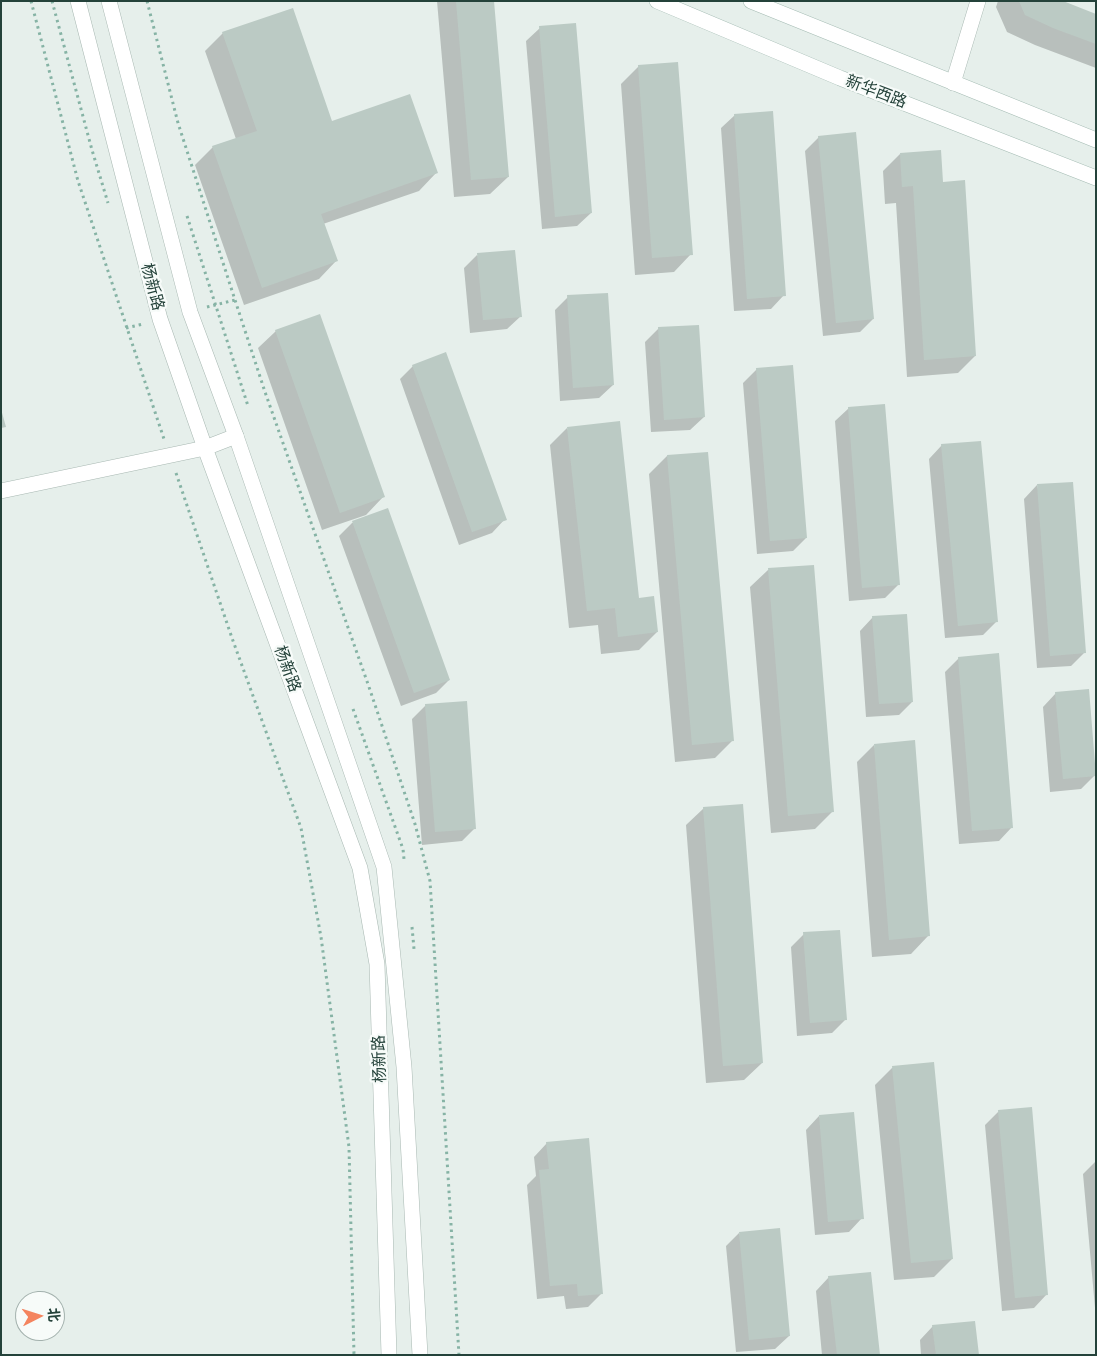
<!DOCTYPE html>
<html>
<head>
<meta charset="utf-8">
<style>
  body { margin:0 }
  #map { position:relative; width:1097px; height:1356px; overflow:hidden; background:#e6efeb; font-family:Manrope,"Noto Sans SC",sans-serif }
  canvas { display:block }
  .frame { position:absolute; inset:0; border:2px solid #24423a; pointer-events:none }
  .north { position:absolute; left:15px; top:1291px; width:50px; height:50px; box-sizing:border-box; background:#f7fbf9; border:1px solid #a3b1ad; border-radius:50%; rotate:85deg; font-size:14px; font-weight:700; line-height:20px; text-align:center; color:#24423a }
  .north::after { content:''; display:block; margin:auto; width:18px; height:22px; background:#f4845f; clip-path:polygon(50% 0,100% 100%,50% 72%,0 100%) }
</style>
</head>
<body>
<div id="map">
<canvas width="1097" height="1356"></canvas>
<div class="frame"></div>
<div class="north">北</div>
</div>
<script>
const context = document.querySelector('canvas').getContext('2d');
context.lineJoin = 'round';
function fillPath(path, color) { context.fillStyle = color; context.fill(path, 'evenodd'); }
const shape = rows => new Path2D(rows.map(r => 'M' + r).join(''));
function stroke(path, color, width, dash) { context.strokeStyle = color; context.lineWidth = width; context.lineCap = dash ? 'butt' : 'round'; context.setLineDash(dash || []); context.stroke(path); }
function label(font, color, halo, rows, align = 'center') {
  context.font = font + ' Manrope,"Noto Sans SC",sans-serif'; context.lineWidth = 4.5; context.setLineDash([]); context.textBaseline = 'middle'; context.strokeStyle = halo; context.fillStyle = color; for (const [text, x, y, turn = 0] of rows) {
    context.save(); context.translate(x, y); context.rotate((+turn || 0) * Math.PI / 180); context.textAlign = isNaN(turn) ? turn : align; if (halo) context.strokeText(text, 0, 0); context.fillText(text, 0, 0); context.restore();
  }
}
const shadow = shape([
  [437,1,492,1,508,177,490,194,454,197],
  [998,1,1062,1,1096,16,1096,68,1035,45,1007,32,996,7],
  [540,28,591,213,577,226,542,229,526,41],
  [223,33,331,123,436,173,419,191,323,224,336,261,319,279,244,305,195,165,213,147,236,139,205,51],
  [639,66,691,254,674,272,635,275,621,84],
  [735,115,784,295,771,309,734,311,721,128],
  [819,137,873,319,860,332,823,336,805,151],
  [900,154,942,183,975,356,958,373,907,377,896,203,885,204,883,171],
  [477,255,521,316,507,329,470,333,464,268],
  [568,297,613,385,599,398,560,401,555,310],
  [659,328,704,417,690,430,651,432,645,342],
  [276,331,383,497,366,515,322,530,258,348],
  [413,366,505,519,492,533,459,545,400,379],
  [757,369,806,538,793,551,757,554,743,383],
  [849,408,898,585,885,598,849,601,835,421],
  [567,428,638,599,657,632,639,650,601,654,598,625,569,628,550,445],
  [942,445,996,622,983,635,945,638,929,459],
  [707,453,732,741,715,758,675,762,649,474,667,456],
  [1037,485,1084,653,1071,666,1037,668,1024,499],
  [387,510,449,680,436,693,401,706,339,536,352,523],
  [812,566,832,812,815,829,771,833,750,587,768,570],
  [873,617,912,702,899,715,866,717,860,631],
  [959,658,1012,827,999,841,959,844,945,672],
  [1056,693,1094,776,1081,789,1050,792,1043,707],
  [426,705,475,828,462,841,422,845,412,719],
  [874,745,928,936,911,954,872,957,857,762],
  [704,808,762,1063,744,1080,706,1083,686,825],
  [804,934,845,1020,832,1033,797,1036,791,947],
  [932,1064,952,1259,934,1277,894,1280,875,1085,892,1068],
  [999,1111,1047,1294,1034,1308,1002,1311,985,1125],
  [819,1116,862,1218,849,1232,815,1235,806,1130],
  [547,1143,602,1293,588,1307,566,1309,564,1296,537,1299,527,1185,536,1176,534,1157],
  [1096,1161,1096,1319,1083,1174],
  [739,1233,789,1336,775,1349,736,1352,726,1246],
  [829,1277,878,1355,822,1355,816,1291],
  [933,1326,977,1355,921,1355,920,1340]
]);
const building = shape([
  [456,1,494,1,509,177,471,180],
  [1019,1,1063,1,1096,14,1096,44,1053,28,1025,15],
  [293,8,332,121,410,94,438,173,321,214,338,261,262,288,212,146,257,131,222,32],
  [576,23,592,213,555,217,539,26],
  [678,62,693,255,652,258,638,65],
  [773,111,786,296,747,299,734,114],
  [856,132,874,319,836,323,818,136],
  [941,150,943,182,965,180,976,356,924,360,913,186,902,187,900,153],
  [515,250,522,317,483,320,477,253],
  [608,293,614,385,573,388,567,295],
  [320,314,385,497,340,513,275,330],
  [699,325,705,417,664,420,658,327],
  [446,352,507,520,472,532,412,365],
  [793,365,807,538,770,541,756,368],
  [885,404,900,585,862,588,848,407],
  [1,409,6,427,1,428],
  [620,421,639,598,654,596,658,632,618,637,615,608,587,611,567,427],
  [981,441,998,622,958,626,941,444],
  [708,452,734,741,692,745,667,455],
  [1073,482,1086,653,1050,656,1037,484],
  [388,508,450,680,414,693,352,521],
  [814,565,834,812,788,816,768,568],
  [907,614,913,702,879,704,872,616],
  [999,653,1013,828,972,831,958,657],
  [1089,689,1096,776,1063,779,1055,692],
  [467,701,476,829,435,832,425,704],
  [915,740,930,936,889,940,874,744],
  [743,804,763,1063,723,1066,703,807],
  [840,930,847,1020,810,1023,803,932],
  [934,1062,953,1259,911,1263,892,1066],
  [1032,1107,1048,1295,1015,1298,998,1110],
  [854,1112,864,1219,828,1222,819,1115],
  [589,1138,603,1294,578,1296,577,1284,550,1286,539,1170,549,1169,546,1142],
  [780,1228,790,1336,749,1340,739,1232],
  [871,1272,880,1355,837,1355,828,1276],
  [975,1321,979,1355,936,1355,932,1325]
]);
const path = shape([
  [31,1,78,181,164,439],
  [52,1,92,150,108,203],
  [147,1,178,123,235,300,265,392,369,687,415,824,430,881,459,1355],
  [187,216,248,406],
  [207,307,235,300],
  [126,328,143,324],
  [176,473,232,638,301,828,321,937,349,1147,354,1355],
  [353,709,403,849,404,859],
  [412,927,414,949]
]);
const minor = shape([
  [1,491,205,448,236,436]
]);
const tertiary = shape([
  [78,1,160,319,205,448,360,868,377,964,389,1355],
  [109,1,190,312,236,436,384,867,404,1067,420,1355],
  [953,83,978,1]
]);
const secondary = shape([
  [657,1,840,78,1096,178],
  [751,1,1096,140]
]);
const streetNames = [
  ["新华西路",876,92,21],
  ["杨新路",152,287,75],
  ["杨新路",287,669,70],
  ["杨新路",380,1059,-92]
];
fillPath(shadow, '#0003');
fillPath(building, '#bbcac4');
stroke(minor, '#a8b8b2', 16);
stroke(tertiary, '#a8b8b2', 16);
stroke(secondary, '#a4bbb3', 16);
stroke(path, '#86b3a5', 3, [2.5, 4]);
stroke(minor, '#fff', 15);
stroke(tertiary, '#fff', 15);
stroke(secondary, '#fff', 15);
label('16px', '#24423a', '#f7fbf9', streetNames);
</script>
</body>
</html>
